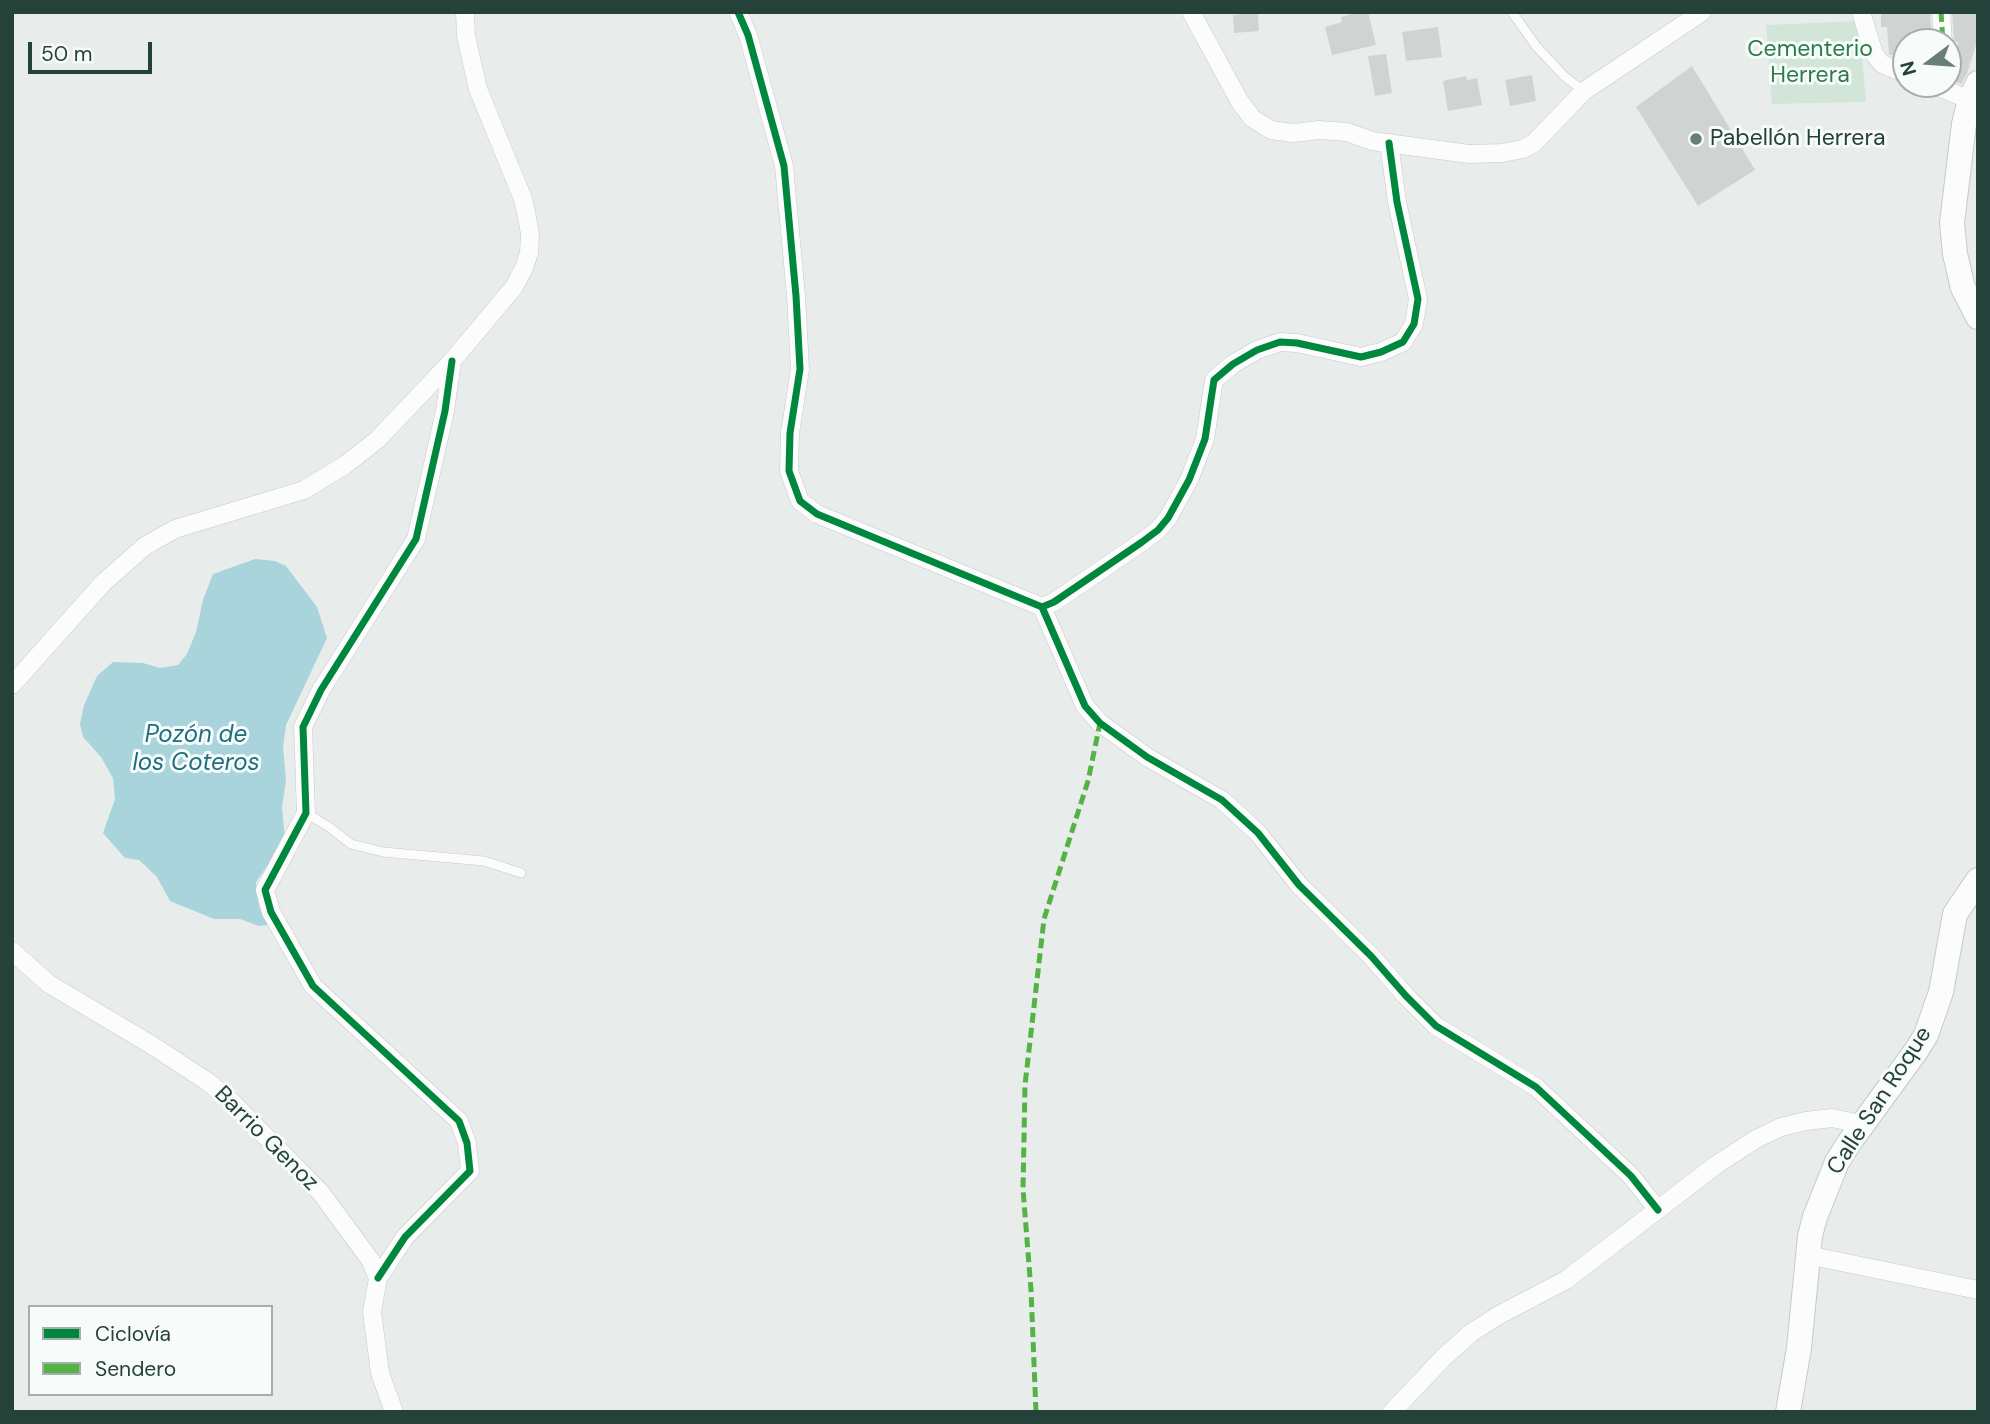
<!DOCTYPE html>
<html>
<head>
<meta charset="utf-8">
<style>
  body { margin:0 }
  #map { position:relative; width:1990px; height:1424px; overflow:hidden; background:#e8edeb; font-family:"DM Sans",sans-serif }
  canvas { display:block }
  .frame { position:absolute; inset:0; border:14px solid #24423a; pointer-events:none }
  .legend { position:absolute; left:28px; top:1305px; width:245px; height:91px; box-sizing:border-box; background:#f7fbf9; border:2px solid #a3b1ad; margin:0; padding:9px 12px; list-style:none; font-size:21px; color:#24423a }
  .legend li { display:flex; align-items:center; gap:14px; height:35px }
  .legend b { width:35px; border:2px solid #a3b1ad }
  .north { position:absolute; left:1892px; top:28px; width:70px; height:70px; box-sizing:border-box; background:#f7fbf9; border:2px solid #a3b1ad; border-radius:50%; rotate:254deg; font-size:19px; font-weight:700; line-height:28px; text-align:center; color:#24423a }
  .north::after { content:''; display:block; margin:auto; width:24px; height:32px; background:#697e78; clip-path:polygon(50% 0,100% 100%,50% 72%,0 100%) }
  .scale { position:absolute; left:28px; top:42px; width:124px; height:32px; box-sizing:border-box; border:4px solid #24423a; border-top:0; padding-left:9px; font-size:21px; line-height:24px; white-space:nowrap; color:#24423a; -webkit-text-stroke:5px #f7fbf9; paint-order:stroke }
</style>
</head>
<body>
<div id="map">
<canvas width="1990" height="1424"></canvas>
<div class="frame"></div>
<ul class="legend">
<li><b style="height:9px;background:#00873e"></b>Ciclovía</li>
<li><b style="height:9px;background:#55b346"></b>Sendero</li>
</ul>
<div class="north">N</div>
<div class="scale">50 m</div>
</div>
<script>
const context = document.querySelector('canvas').getContext('2d');
context.lineJoin = 'round';
function fillPath(path, color) { context.fillStyle = color; context.fill(path, 'evenodd'); }
const shape = rows => new Path2D(rows.map(r => 'M' + r).join(''));
function stroke(path, color, width, dash) { context.strokeStyle = color; context.lineWidth = width; context.lineCap = dash ? 'butt' : 'round'; context.setLineDash(dash || []); context.stroke(path); }
function label(font, color, halo, rows, align = 'center') {
  context.font = font + ' "DM Sans",sans-serif'; context.lineWidth = 6; context.setLineDash([]); context.textBaseline = 'middle'; context.strokeStyle = halo; context.fillStyle = color; for (const [text, x, y, turn = 0] of rows) {
    context.save(); context.translate(x, y); context.rotate((+turn || 0) * Math.PI / 180); context.textAlign = isNaN(turn) ? turn : align; if (halo) context.strokeText(text, 0, 0); context.fillText(text, 0, 0); context.restore();
  }
}
const green = shape([
  [1859,21,1866,102,1772,104,1766,25]
]);
const water = shape([
  [255,559,275,561,286,566,317,607,327,638,286,725,283,747,286,781,282,807,285,840,256,882,259,907,269,925,259,926,240,919,214,919,170,901,157,877,139,860,125,858,103,833,115,799,113,778,101,757,83,737,80,724,84,705,97,676,113,662,143,663,160,668,178,665,187,654,196,632,203,600,213,574]
]);
const building = shape([
  [1359,12,1368,12,1376,45,1332,55,1325,27,1342,22,1341,17],
  [1881,12,1930,12,1932,42,1906,42,1906,55,1889,55,1887,27,1881,27],
  [1952,12,1978,12,1978,38,1967,74,1961,84,1956,82,1958,42,1954,42],
  [1258,13,1259,31,1234,33,1233,15],
  [1438,27,1442,57,1406,61,1402,32],
  [1386,54,1392,93,1375,96,1368,56],
  [1692,66,1755,170,1698,206,1636,107],
  [1532,75,1536,101,1510,106,1505,80],
  [1466,76,1467,80,1477,78,1482,105,1448,111,1443,81]
]);
const lane = shape([
  [1512,12,1536,46,1565,77,1584,91],
  [306,813,329,827,351,844,383,852,484,861,521,873]
]);
const street = shape([
  [738,12,748,35,784,166,796,296,800,369,790,433,789,471,800,501,817,514,1042,607,1054,602,1142,542,1158,530,1168,518,1189,480,1205,439,1214,380,1233,364,1257,350,1280,342,1297,343,1361,357,1381,352,1403,342,1414,324,1418,299,1397,202,1389,143],
  [1191,12,1240,102,1252,118,1271,130,1293,133,1319,130,1347,132,1372,141,1469,154,1502,153,1523,149,1534,143,1584,91,1702,12],
  [1861,12,1874,54,1882,64,1906,74],
  [1941,12,1943,42],
  [1931,84,1970,100],
  [1042,607,1085,706,1100,723,1147,757,1222,800,1258,833,1299,885,1371,956,1406,996,1436,1026,1536,1087,1631,1176,1658,1210],
  [12,685,103,583,145,546,175,529,304,490,345,465,377,440,452,361,514,287,524,268,529,253,530,234,527,217,523,199,478,89,466,36,465,12],
  [12,951,49,984,150,1044,208,1082,231,1101,321,1193,371,1261,378,1278,372,1312,380,1373,394,1412],
  [1807,1255,1978,1290],
  [378,1278,405,1237,470,1171,467,1143,459,1121,313,986,271,912,265,890,306,813,303,727,321,690,416,539,445,411,452,361],
  [1392,1412,1444,1357,1471,1333,1499,1315,1566,1280,1716,1165,1756,1139,1781,1127,1806,1121,1832,1118,1861,1124]
]);
const secondary = shape([
  [1978,83,1970,100,1964,124,1952,223,1955,254,1963,288,1978,317],
  [1788,1412,1799,1348,1810,1236,1815,1217,1837,1162,1849,1143,1916,1051,1926,1035,1941,992,1955,914,1978,880]
]);
const quiet = shape([
  [1941,12,1943,42],
  [1036,1412,1031,1290,1023,1189,1025,1085,1044,919,1088,781,1100,723]
]);
const cycleway = shape([
  [738,12,748,35,784,166,796,296,800,369,790,433,789,471,800,501,817,514,1042,607,1054,602,1142,542,1158,530,1168,518,1189,480,1205,439,1214,380,1233,364,1257,350,1280,342,1297,343,1361,357,1381,352,1403,342,1414,324,1418,299,1397,202,1389,143],
  [1042,607,1085,706,1100,723,1147,757,1222,800,1258,833,1299,885,1371,956,1406,996,1436,1026,1536,1087,1631,1176,1658,1210],
  [378,1278,405,1237,470,1171,467,1143,459,1121,313,986,271,912,265,890,306,813,303,727,321,690,416,539,445,411,452,361]
]);
const markers = [
  [1696,139,7,"#697e78"]
];
const parkNames = [
  ["Cementerio",1810,50],
  ["Herrera",1810,76]
];
const poiNames = [
  ["Pabellón Herrera",1710,139]
];
const streetNames = [
  ["Calle San Roque",1880,1101,-57],
  ["Barrio Genoz",266,1139,45]
];
const waterNames = [
  ["Pozón de",196,736],
  ["los Coteros",196,764]
];
fillPath(green, '#d1e6d8');
fillPath(water, '#a9d4db');
fillPath(building, '#cfd4d2');
stroke(lane, '#c5cac8', 10);
stroke(street, '#c5cac8', 19);
stroke(secondary, '#c3cbc8', 26);
stroke(lane, '#fcfcfc', 9);
stroke(street, '#fcfcfc', 18);
stroke(secondary, '#fcfcfc', 24);
stroke(quiet, '#55b346', 5, [10, 5]);
stroke(cycleway, '#00873e', 7);
for (const [x, y, r, color] of markers) { const dot = new Path2D(); dot.arc(x, y, r, 0, 2 * Math.PI); context.fillStyle = color; context.fill(dot); stroke(dot, '#f7fbf9', 2.5); }
label('23px', '#2d7a4b', '#f7fbf9', parkNames);
label('23px', '#24423a', '#f7fbf9', poiNames, 'left');
label('23px', '#24423a', '#f7fbf9', streetNames);
label('italic 24px', '#1c6f80', '#f7fbf9', waterNames);
</script>
</body>
</html>
